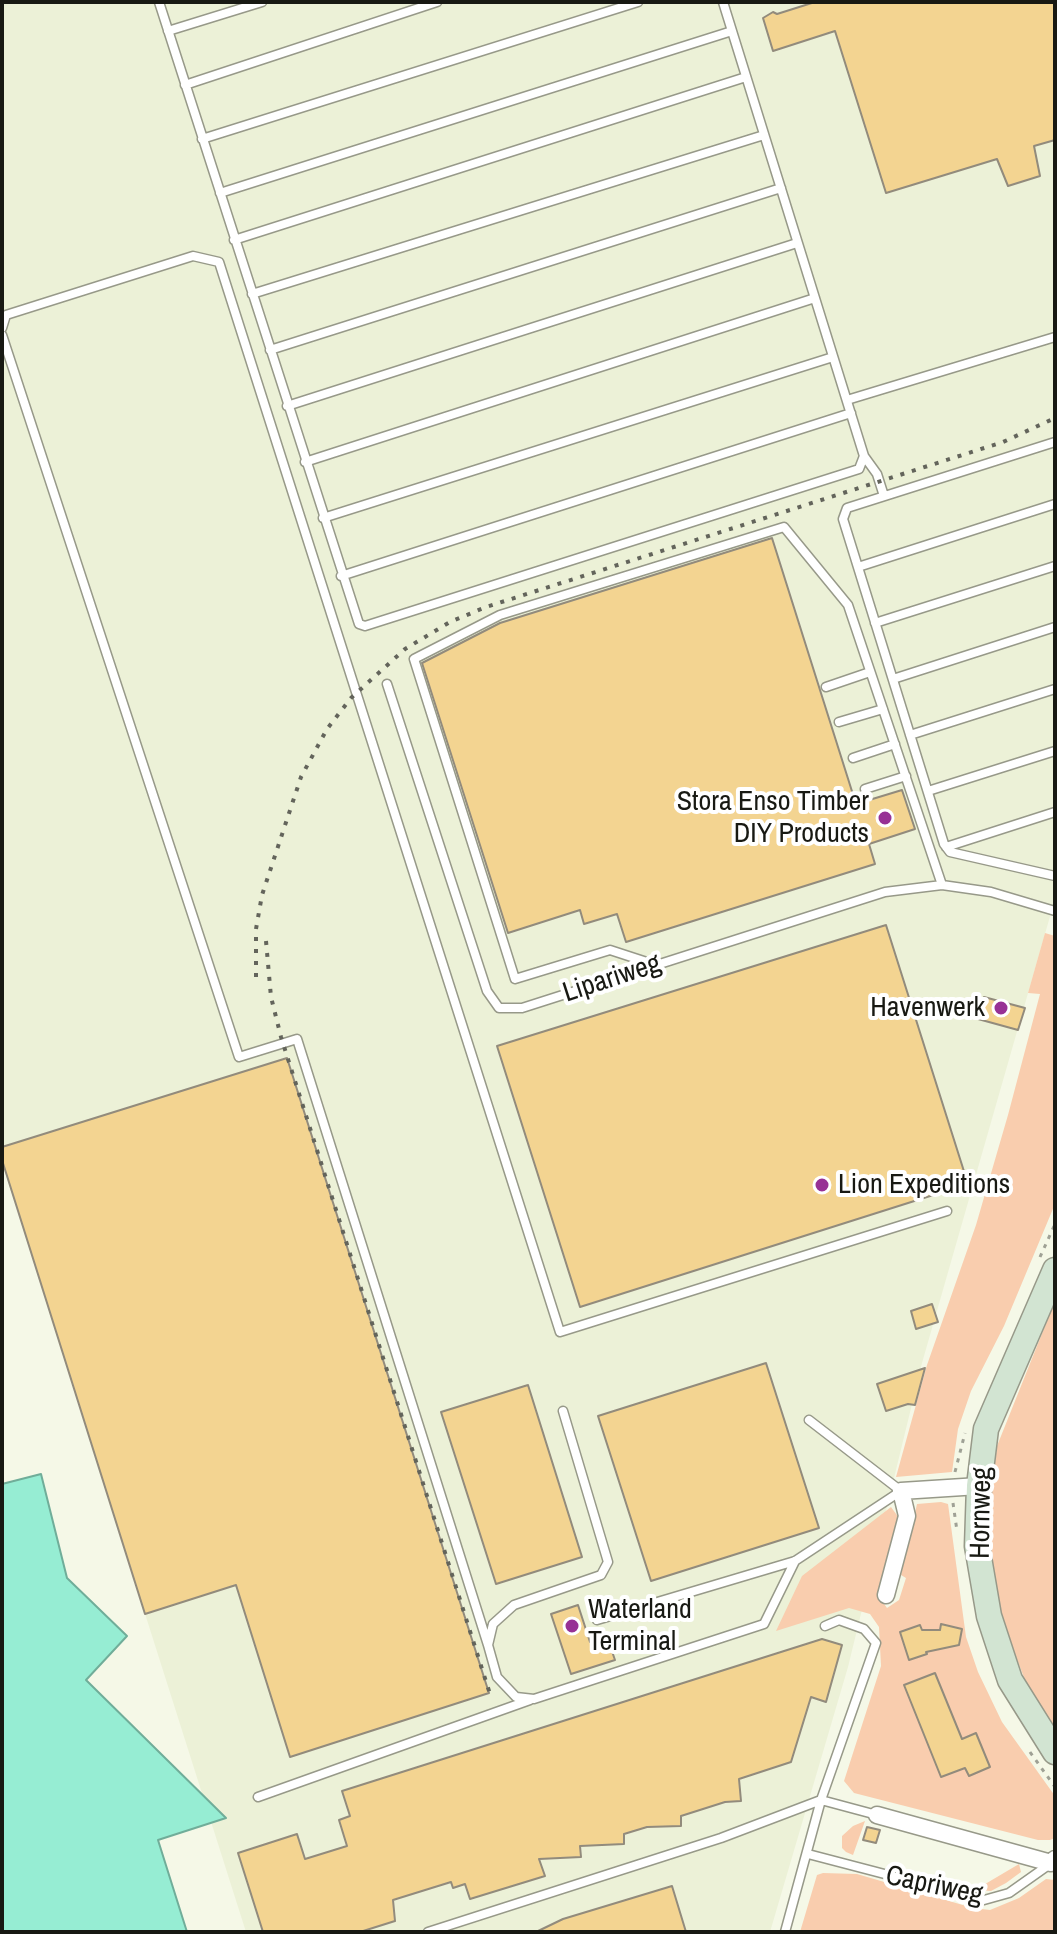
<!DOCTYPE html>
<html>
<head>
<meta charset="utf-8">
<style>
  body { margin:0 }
  #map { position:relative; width:1057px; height:1934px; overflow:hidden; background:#f5f8e7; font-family:"Archivo Narrow",sans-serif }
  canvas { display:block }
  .frame { position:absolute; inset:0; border:4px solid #181913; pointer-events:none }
</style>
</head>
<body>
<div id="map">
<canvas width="1057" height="1934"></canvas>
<div class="frame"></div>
</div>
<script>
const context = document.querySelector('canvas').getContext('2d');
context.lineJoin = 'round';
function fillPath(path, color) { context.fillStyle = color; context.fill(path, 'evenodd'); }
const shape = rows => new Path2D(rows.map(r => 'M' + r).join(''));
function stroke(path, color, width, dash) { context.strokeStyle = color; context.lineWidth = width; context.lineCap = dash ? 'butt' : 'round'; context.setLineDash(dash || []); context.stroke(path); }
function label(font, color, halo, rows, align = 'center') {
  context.font = font + ' "Archivo Narrow",sans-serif'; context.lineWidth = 8; context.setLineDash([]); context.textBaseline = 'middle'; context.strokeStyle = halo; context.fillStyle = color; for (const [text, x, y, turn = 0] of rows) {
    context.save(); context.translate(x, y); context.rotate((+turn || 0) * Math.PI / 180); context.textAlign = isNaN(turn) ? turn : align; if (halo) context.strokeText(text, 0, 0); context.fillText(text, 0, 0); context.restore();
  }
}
const built = shape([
  [2,2,1055,2,1055,899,922,1363,848,1667,770,1932,246,1932,2,1163]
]);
const green = shape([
  [1045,933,1055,936,1055,1204,1004,1326,971,1391,958,1429,952,1472,896,1477,927,1365,976,1225,1008,1115,1040,994,1028,993],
  [1055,1301,1055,1729,1025,1680,996,1605,990,1569,987,1525,997,1446],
  [941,1502,948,1504,966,1637,978,1672,1002,1722,1055,1796,1055,1838,1050,1840,1038,1840,854,1793,844,1781,881,1666,879,1627,870,1614,849,1608,776,1631,802,1576,891,1507,899,1518,877,1594,887,1608,899,1600,906,1578,901,1575,917,1504],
  [865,1821,853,1855,846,1852,842,1848,842,1836,853,1826],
  [1019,1864,1021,1872,1006,1883,991,1891,975,1890],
  [823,1873,857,1874,973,1908,990,1910,1019,1898,1046,1879,1055,1880,1055,1932,800,1932,817,1875]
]);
const water = shape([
  [41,1474,67,1578,127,1636,86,1680,226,1818,158,1840,187,1932,2,1932,2,1484,41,1474]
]);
const building = shape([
  [815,2,1055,2,1055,140,1034,146,1040,176,1008,186,997,159,886,193,835,31,773,51,763,18,773,12,777,14,815,2],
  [772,538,856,804,902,790,915,829,869,844,875,864,626,942,617,914,584,924,580,910,508,933,422,663,500,623,772,538],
  [886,925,968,1184,580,1307,497,1046,886,925],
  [984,997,1025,1008,1018,1030,978,1019,984,997],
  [287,1058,489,1693,290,1757,236,1585,145,1614,2,1160,2,1147,287,1058],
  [932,1304,938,1322,916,1329,911,1311,932,1304],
  [766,1363,819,1528,651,1581,598,1416,766,1363],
  [925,1368,915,1405,908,1404,886,1411,877,1384,925,1368],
  [528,1385,582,1557,496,1584,441,1412,528,1385],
  [578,1605,590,1642,607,1637,615,1660,571,1674,551,1614,578,1605],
  [941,1624,962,1629,959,1645,926,1652,927,1654,909,1660,900,1632,920,1625,922,1630,940,1630,941,1624],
  [822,1639,842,1645,826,1702,811,1697,791,1762,739,1779,741,1801,725,1802,681,1816,681,1826,647,1827,624,1834,624,1844,580,1846,581,1857,539,1859,545,1876,470,1899,465,1884,453,1888,451,1882,393,1900,395,1921,360,1932,263,1932,238,1853,297,1834,305,1859,347,1846,339,1820,350,1816,342,1791,822,1639],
  [935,1673,962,1739,976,1733,990,1767,969,1776,965,1768,941,1777,904,1685,935,1673],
  [867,1827,880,1830,876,1843,863,1840,867,1827],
  [672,1886,686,1932,536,1932,563,1919,672,1886]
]);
const path = shape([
  [1040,1257,1055,1224],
  [955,1472,965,1433],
  [953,1503,957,1531],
  [1030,1752,1055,1787]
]);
const lane = shape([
  [159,2,359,624,365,626,859,469,864,456],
  [723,2,864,456,877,474,884,496],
  [168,31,262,2],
  [185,85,437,2],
  [202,139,638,2],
  [220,193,732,31],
  [234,240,746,77],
  [252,294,764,135],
  [2,328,6,315,193,256,219,262,560,1332,947,1211],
  [2,335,239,1057,297,1039,488,1645],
  [270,350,781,188],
  [847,400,1055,337],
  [287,406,797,243],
  [1055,442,847,508,843,519,944,844,950,852,1055,876],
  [305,462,815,298],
  [323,518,833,357],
  [858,567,1055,504],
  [341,576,851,413],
  [875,623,1055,566],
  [893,679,1055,627],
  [387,684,487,991,499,1008,522,1008,885,892,942,885,991,892,1055,911],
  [826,687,870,672],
  [839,722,883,709],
  [910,735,1055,689],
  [853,758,895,744],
  [865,789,906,776],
  [928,791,1055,751],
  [946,847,1055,812],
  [656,965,610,950,515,979,414,659,500,615,784,527,848,605,942,885],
  [563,1411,608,1562,601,1575,514,1605,493,1624,488,1645,497,1677,516,1697,534,1699,764,1624,795,1561],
  [597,1620,795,1561,901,1491,809,1420],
  [258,1797,530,1700],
  [821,1800,877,1815],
  [808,1854,984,1900,1009,1893,1050,1864],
  [428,1932,721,1838,821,1800],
  [785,1932,821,1800,876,1643,864,1629,839,1620,825,1626]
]);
const street = shape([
  [886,1595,907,1516,901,1491,979,1486],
  [877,1815,1051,1863,1055,1859]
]);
const secondary = shape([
  [1055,1270,986,1429,979,1486,977,1546,989,1616,1010,1680,1055,1752]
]);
const rail = shape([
  [266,941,271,997,281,1037,490,1694],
  [256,977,256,929,262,895,301,777,327,729,351,698,405,649,450,622,486,607,1003,442,1055,418]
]);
const markers = [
  [885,818,8,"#973195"],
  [1001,1008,8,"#973195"],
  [822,1185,8,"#973195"],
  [572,1626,8,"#973195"]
];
const poiNames = [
  ["Stora Enso Timber",869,802],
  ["DIY Products",869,834],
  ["Havenwerk",985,1008],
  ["Lion Expeditions",838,1185,"left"],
  ["Waterland",588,1610,"left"],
  ["Terminal",588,1642,"left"]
];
const streetNames = [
  ["Lipariweg",612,979,-18],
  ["Hornweg",982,1513,-89],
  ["Capriweg",934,1886,12]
];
fillPath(built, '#ecf1d7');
fillPath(green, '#f9cdae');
fillPath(water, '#96edd3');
stroke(water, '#70ad99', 2);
fillPath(building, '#f3d491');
stroke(building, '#928b7c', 2);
stroke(lane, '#979989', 11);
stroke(street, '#979989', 19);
stroke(secondary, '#979989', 27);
stroke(path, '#9fa195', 3, [4, 6]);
stroke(lane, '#fff', 8);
stroke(street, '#fff', 16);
stroke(secondary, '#d2e4d2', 24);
stroke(rail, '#63645b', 4, [4, 8]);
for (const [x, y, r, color] of markers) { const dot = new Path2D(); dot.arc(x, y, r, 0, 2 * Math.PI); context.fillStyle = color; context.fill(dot); stroke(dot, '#fff', 3); }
label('28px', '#181913', '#fff', poiNames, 'right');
label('28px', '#181913', '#fff', streetNames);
</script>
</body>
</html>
